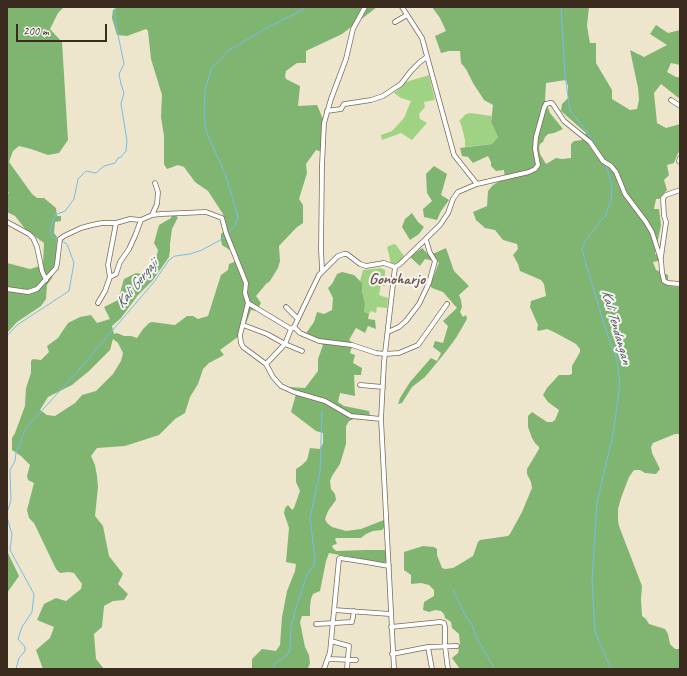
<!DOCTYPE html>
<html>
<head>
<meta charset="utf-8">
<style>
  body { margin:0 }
  #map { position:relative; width:687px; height:676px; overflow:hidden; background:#eee6cc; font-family:Caveat,sans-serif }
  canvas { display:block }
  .frame { position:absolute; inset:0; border:8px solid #3b2a1e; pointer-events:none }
  .scale { position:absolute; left:16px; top:24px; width:91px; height:18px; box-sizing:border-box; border:2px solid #3b2a1e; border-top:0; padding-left:5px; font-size:12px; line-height:14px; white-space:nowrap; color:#3b2a1e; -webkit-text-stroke:3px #f6f6f2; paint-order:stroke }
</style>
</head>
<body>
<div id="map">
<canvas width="687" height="676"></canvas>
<div class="frame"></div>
<div class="scale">200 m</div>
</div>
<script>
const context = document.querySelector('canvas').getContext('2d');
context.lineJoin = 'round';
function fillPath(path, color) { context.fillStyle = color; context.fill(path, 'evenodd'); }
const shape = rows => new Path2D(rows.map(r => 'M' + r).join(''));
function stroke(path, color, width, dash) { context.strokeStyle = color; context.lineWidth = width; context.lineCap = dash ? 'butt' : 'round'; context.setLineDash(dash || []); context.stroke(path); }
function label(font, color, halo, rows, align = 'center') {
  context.font = font + ' Caveat,sans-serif'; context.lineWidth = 4; context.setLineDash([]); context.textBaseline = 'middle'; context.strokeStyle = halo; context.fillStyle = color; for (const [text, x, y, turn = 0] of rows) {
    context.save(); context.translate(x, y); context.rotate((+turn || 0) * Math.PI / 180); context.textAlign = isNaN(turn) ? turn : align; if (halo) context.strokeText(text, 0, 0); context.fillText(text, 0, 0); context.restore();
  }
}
const green = shape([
  [429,75,435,100,424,102,425,107,419,114,420,119,427,123,412,140,401,133,382,140,381,135,392,131,404,118,411,101,401,98,394,93,406,82],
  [471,113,491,116,491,122,498,137,492,144,465,147,465,140,461,124,459,121,466,114],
  [394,244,396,245,404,256,400,262,395,264,391,263,387,247],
  [381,268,385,270,385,286,381,285,379,295,388,298,387,308,377,307,376,313,371,311,369,314,364,312,365,304,362,291,362,285,360,281,363,270]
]);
const forest = shape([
  [7,7,64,7,58,13,50,29,62,42,68,140,59,153,48,155,31,149,19,146,13,151,9,162,32,194,37,198,44,198,56,208,57,216,61,216,61,221,55,222,54,233,57,237,56,260,52,278,47,285,46,299,41,306,17,322,7,333,7,263,30,269,43,265,44,243,26,230,15,216,7,212,7,194,9,193,7,191],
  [118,7,377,7,342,34,306,51,306,63,297,63,286,71,285,76,286,79,300,86,298,106,317,105,326,126,326,133,325,140,325,153,316,150,306,164,307,173,299,199,303,205,303,223,296,228,279,246,280,261,278,268,270,281,266,284,256,296,261,303,257,311,251,310,242,334,220,350,224,355,209,363,203,369,198,384,190,397,185,413,175,419,159,435,125,446,97,448,91,456,95,465,97,476,98,487,95,516,103,526,109,556,123,574,118,584,128,594,124,600,113,601,104,606,102,627,94,634,96,659,104,669,43,669,36,650,50,638,54,627,37,620,44,604,56,598,66,601,81,589,82,584,74,573,69,572,60,573,56,569,34,523,29,518,27,510,34,483,28,480,27,476,30,465,21,456,12,450,12,438,15,433,25,406,26,388,31,373,31,361,33,359,41,360,49,352,47,346,58,338,68,323,80,317,91,315,97,323,110,319,104,307,118,300,124,279,136,273,142,274,155,265,158,250,154,243,159,225,171,218,172,214,178,217,172,229,170,244,170,251,169,257,153,280,138,295,121,318,112,326,114,334,117,333,124,336,131,336,137,338,143,329,149,323,152,322,175,325,187,316,193,316,198,319,208,316,221,275,228,270,229,264,239,260,236,254,222,245,221,240,221,234,227,228,223,214,208,191,195,182,184,167,178,165,167,169,164,164,164,136,161,117,162,95,151,59,148,31,146,29,127,36,117,35,112,18,113,10],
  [113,339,118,343,123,353,121,361,113,374,96,391,82,395,75,403,55,416,47,415,40,410,48,397,72,385,89,371,110,350],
  [432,7,589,7,587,26,590,43,596,43,596,63,612,90,612,99,630,110,637,109,639,100,638,88,630,50,644,57,667,45,650,34,656,25,668,33,680,30,680,65,671,63,667,72,676,77,680,77,680,99,661,84,654,93,657,123,666,128,680,124,680,151,678,153,674,163,667,165,669,175,664,180,667,190,659,199,656,199,654,209,659,209,661,225,655,254,658,255,658,261,653,262,656,270,668,275,668,281,670,286,680,287,680,434,675,434,653,443,651,447,652,453,660,469,656,474,645,473,640,470,634,470,629,477,621,498,618,509,618,520,619,526,642,586,641,599,642,616,646,619,649,624,665,629,668,634,670,644,675,649,680,649,680,669,460,669,452,658,458,653,460,644,459,634,452,628,451,622,445,618,444,614,441,611,435,610,429,612,423,610,424,602,434,596,434,590,429,585,421,583,411,584,411,575,404,570,404,552,423,546,434,547,437,549,437,555,442,568,445,569,453,568,473,556,478,542,480,540,508,536,510,534,522,512,532,488,531,482,527,474,527,469,539,449,539,447,535,443,532,438,528,427,528,416,532,412,547,422,552,422,555,420,559,410,548,402,543,395,547,388,557,377,559,375,569,375,572,374,572,366,580,352,580,349,576,344,554,332,547,329,538,331,537,329,538,325,530,307,531,301,546,296,544,284,541,280,520,271,518,264,513,255,518,249,517,244,503,240,495,230,485,228,476,220,473,212,487,206,488,191,493,185,505,178,504,170,496,171,491,166,491,162,488,156,473,163,468,157,462,156,460,148,492,144,498,137,491,122,493,105,484,100,473,83,466,69,461,63,460,51,449,51,441,53,435,36,446,31,440,18],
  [566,80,568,86,568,98,562,104,561,111,586,133,582,140,574,141,571,144,571,158,562,159,556,158,546,164,540,154,539,148,540,144,543,142,545,137,548,134,554,133,563,129,550,113,545,100,546,83],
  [434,166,447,174,441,195,449,200,441,211,437,220,424,217,423,209,432,201,427,193,426,174],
  [412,213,418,222,424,227,419,234,410,240,402,227,405,219],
  [422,248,428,254,435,253,446,248,454,271,469,286,459,295,461,300,462,307,460,312,463,317,466,315,467,319,456,338,444,354,425,377,412,387,402,403,398,404,400,398,410,382,431,358,437,361,441,353,433,347,435,341,443,343,448,326,443,321,457,308,443,292,432,288,430,286,439,262,425,259,420,266,410,257],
  [342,272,354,275,362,283,362,291,365,304,364,312,369,314,368,319,375,320,376,329,368,326,365,333,356,328,349,340,353,343,350,353,355,355,353,363,362,368,361,375,354,375,355,396,340,393,338,402,344,406,369,411,370,416,380,417,378,421,354,419,349,421,346,426,346,444,340,464,332,476,330,481,331,489,335,494,336,500,328,511,325,519,327,523,332,527,346,531,361,529,384,520,384,528,382,530,373,531,366,534,361,538,336,538,335,539,337,544,333,545,332,547,336,551,365,550,385,550,387,554,387,561,383,563,329,553,326,561,320,591,313,594,311,599,310,607,310,616,302,616,300,622,305,647,309,655,310,663,308,668,252,669,252,659,262,649,276,651,280,645,282,617,287,591,295,571,296,564,286,562,289,528,284,513,285,508,288,505,292,510,294,508,300,491,296,482,296,469,302,465,307,460,310,448,320,449,323,443,323,433,316,431,291,412,296,394,288,387,305,388,318,371,318,359,323,345,304,336,314,322,317,312,324,314,332,310,333,298,328,288,332,284,337,274],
  [7,551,19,576,7,593]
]);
const stream = shape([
  [561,7,565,75,570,111,586,130,602,157],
  [606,165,612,186,611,201,605,216,585,241,582,250,606,331,617,359,620,385,613,434,597,503,592,581,595,632,611,669],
  [228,233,234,227,238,217,226,176,206,131,204,113,205,91,211,69,228,51,263,30,302,10,304,7],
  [57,239,52,237,50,230,55,215,65,211,74,199,78,179,86,171,96,173,104,166,115,163,118,158,121,157,126,151,127,141,121,104,124,93,121,84,119,74,124,64,115,20,115,7],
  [7,336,17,325,69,291,74,263,67,244,62,241],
  [7,513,11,500,10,470,15,461,16,453,26,428,76,373,154,282,169,260,175,256,190,254,202,250,222,239,225,236],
  [7,517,12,534,10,550,34,594,32,612,22,627,18,639,25,647,25,651,19,658,16,669],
  [453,590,465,615,472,625,476,637,495,669],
  [273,669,275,664,288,654,290,649,291,628,295,610,307,574,314,565,315,559,310,518,320,472,322,410]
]);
const minor = shape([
  [402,7,422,38,454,155,477,184],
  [395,22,407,15],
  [671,100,680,106],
  [327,111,341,109,344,104,345,104,371,100,383,96,401,84,411,71,420,62,427,57],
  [680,158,679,161,680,162],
  [152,215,157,204,158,192,155,183],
  [7,222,29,234,33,238,37,247,42,271,46,280],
  [661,257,666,222,664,216,663,198,666,195,680,190],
  [322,270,321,249,322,165,324,123,331,99,346,59,353,29,365,7],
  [110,277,108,265,116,223],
  [7,289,28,292,37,289,56,268,57,264,60,239,64,236,81,228,92,225,102,223,116,223,130,219,141,220,152,215,161,214,206,212,222,218,226,233,246,283,245,293,248,303,291,329,294,327,319,275,338,256,344,254,347,254,360,264,366,266,384,263,395,267],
  [98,303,105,291,110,277,116,274,120,262,129,249,135,236,141,220],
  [248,303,240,335,241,343,243,347,266,364,273,377,281,386,294,392,325,401,351,416,381,419],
  [286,307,298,319],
  [243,325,267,334,285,344,302,351],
  [294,327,300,333,319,341,352,345,376,353,385,354,399,353,418,345,447,304],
  [388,332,399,327,406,321,419,304,429,283,435,261,430,253,426,240],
  [266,364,285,344,291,329],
  [360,385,383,387],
  [334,610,390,614],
  [316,624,352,622,354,611],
  [391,627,440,622,444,623,445,627,445,646,448,669],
  [331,641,349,646,347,669],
  [428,647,432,669],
  [392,654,428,647,457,646],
  [328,659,356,660],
  [324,669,330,652,339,559,340,558,360,561,389,566],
  [394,669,381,419,384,362,395,267,400,264,440,225,448,213,453,199,458,192,477,184,529,172,535,169,538,165,535,149,536,137,544,108,546,104,550,103,552,103,564,121,590,142,603,161,611,166,616,172,625,194,646,222,652,232,661,260,662,272,664,281,668,283,680,284]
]);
const waterNames = [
  ["Kali Gergaji",137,284,-51],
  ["Kali Tendangan",616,327,74]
];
const quarterNames = [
  ["Gonoharjo",397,280]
];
fillPath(green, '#9fd383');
fillPath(forest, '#7fb571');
stroke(stream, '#76bbed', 1);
stroke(minor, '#7a6c5b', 5.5);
stroke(minor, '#fff', 4);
label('italic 15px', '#4d565c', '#f6f6f2', waterNames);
label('bold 16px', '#72534a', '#f6f6f2', quarterNames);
</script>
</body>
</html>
